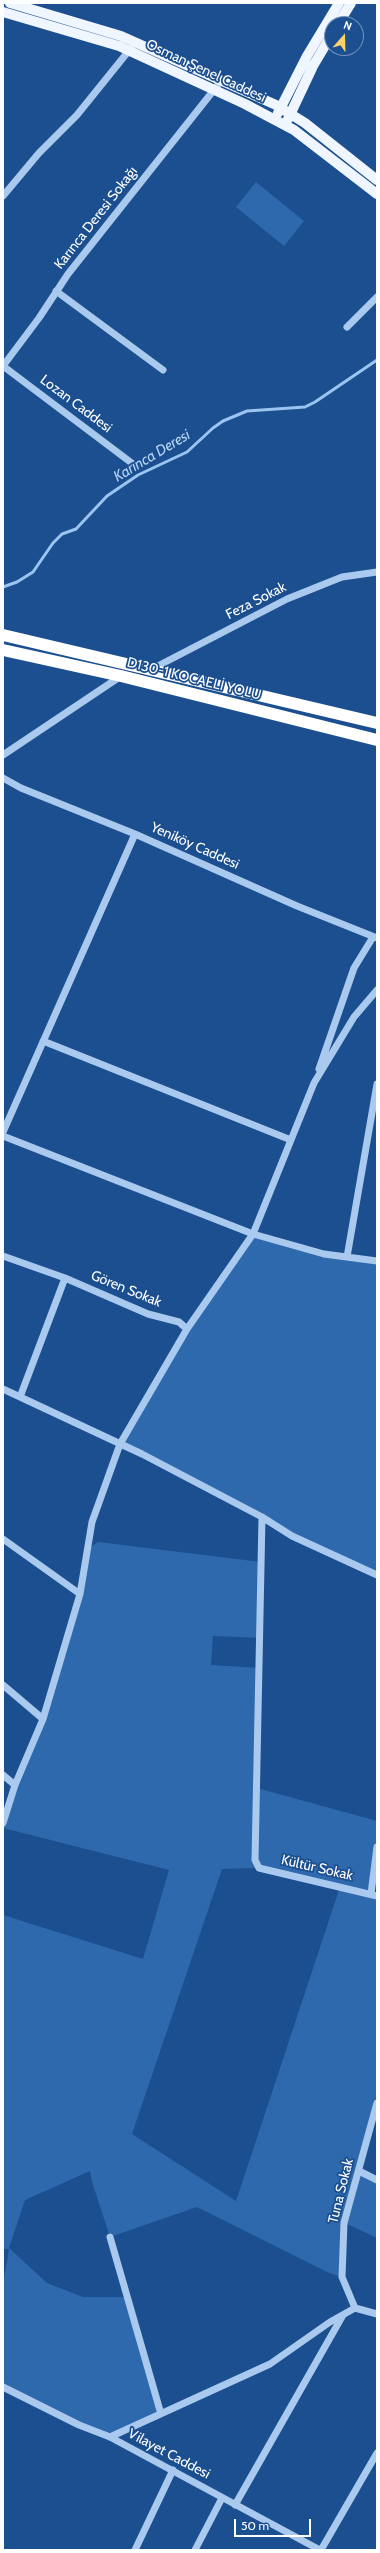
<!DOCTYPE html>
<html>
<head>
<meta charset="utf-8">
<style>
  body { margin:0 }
  #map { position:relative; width:380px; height:2553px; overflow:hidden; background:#1b4f8f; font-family:Cabin,sans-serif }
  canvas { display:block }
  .frame { position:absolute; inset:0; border:4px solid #fff; pointer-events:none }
  .north { position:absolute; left:324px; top:16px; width:40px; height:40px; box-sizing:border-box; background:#1b4f8f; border:1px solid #7695bc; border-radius:50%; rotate:20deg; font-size:11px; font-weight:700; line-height:16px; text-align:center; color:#fff }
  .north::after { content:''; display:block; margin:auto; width:14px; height:18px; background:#ffd166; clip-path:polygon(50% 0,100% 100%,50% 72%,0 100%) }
  .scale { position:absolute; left:234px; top:2519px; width:77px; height:18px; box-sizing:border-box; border:2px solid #fff; border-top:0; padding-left:5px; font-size:12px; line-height:14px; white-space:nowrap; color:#fff; -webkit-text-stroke:3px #1b4f8f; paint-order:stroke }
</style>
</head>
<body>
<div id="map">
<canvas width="380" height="2553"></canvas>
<div class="frame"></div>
<div class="north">N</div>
<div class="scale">50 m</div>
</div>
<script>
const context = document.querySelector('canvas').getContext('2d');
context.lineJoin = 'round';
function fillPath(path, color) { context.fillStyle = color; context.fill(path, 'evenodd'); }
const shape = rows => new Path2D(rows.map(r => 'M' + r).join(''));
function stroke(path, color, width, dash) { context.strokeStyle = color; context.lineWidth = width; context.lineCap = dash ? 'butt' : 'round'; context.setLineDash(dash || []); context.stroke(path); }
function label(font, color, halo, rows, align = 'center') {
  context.font = font + ' Cabin,sans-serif'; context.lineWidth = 3.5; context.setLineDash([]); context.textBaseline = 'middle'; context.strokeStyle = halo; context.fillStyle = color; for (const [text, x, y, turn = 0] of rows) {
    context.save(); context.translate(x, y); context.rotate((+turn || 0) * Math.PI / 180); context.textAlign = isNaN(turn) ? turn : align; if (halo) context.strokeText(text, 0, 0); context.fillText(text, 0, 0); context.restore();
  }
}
const green = shape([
  [256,182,304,221,284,246,236,207],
  [253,1234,324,1254,377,1261,377,1575,292,1536,120,1444,147,1395],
  [98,1542,261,1562,260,1638,213,1636,211,1665,260,1668,257,1788,377,1821,377,1847,371,1894,377,1896,377,2103,359,2171,377,2180,377,2238,345,2223,342,2277,329,2273,197,2207,110,2237,92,2182,90,2171,25,2200,9,2248,47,2283,83,2297,127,2297,161,2414,110,2437,3,2387,3,2284,9,2249,3,2249,3,1915,143,1959,169,1870,3,1828,3,1823,43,1719,80,1594,88,1549],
  [259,1868,340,1887,236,2201,132,2134,222,1869]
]);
const stream = shape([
  [3,587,17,582,33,572,53,543,62,534,76,529,107,496,138,475,187,452,213,428,223,421,247,411,305,407,315,402,377,360]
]);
const minor = shape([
  [3,196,39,153,77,115,131,48],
  [56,291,163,370],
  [347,327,377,297],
  [3,366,39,318,68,274,221,81],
  [3,366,133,464],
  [152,669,287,599,342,577,377,572],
  [3,755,121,676],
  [3,778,21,788,135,834,297,906,377,938],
  [43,1041,291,1140],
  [319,1069,354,968,373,937],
  [3,1132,135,834],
  [3,1136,253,1234,324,1254,377,1261],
  [3,1256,65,1278],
  [347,1257,377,1084],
  [3,1389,142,1454,262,1517,255,1860,259,1868,377,1896],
  [20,1397,65,1278,148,1314,179,1322,187,1329,253,1234,314,1083,354,1017,377,990],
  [262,1517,292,1536,377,1575],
  [3,1539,80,1594],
  [3,1685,43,1719,15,1785,3,1823],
  [43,1719,80,1594,92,1522,120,1444,187,1329],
  [3,1775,15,1785],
  [371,1894,377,1847],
  [359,2171,377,2180],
  [110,2237,161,2414],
  [355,2308,342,2277,344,2223,377,2103],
  [355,2308,377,2314],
  [3,2387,79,2425,110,2437,320,2550],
  [110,2437,270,2364,330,2322,355,2308],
  [235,2505,343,2315],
  [135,2550,173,2470],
  [195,2550,222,2498],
  [321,2550,377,2453]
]);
const major = shape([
  [10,3,121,36,276,105,305,123,377,180],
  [3,12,119,46,245,104,294,130,377,194],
  [338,24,351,3],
  [278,113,307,56,339,3],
  [288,119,313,66,332,34]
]);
const highway = shape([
  [3,635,377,723],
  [3,650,121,676,377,740]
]);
const streetNames = [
  ["Osman Şenel Caddesi",206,71,25],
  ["Karınca Deresi Sokağı",96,218,-52],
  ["Lozan Caddesi",76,404,37],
  ["Feza Sokak",256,601,-27],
  ["D130-1 KOCAELİ YOLU",194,679,14],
  ["Yeniköy Caddesi",195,846,24],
  ["Gören Sokak",126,1289,22],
  ["Kültür Sokak",317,1868,13],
  ["Tuna Sokak",341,2191,-76],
  ["Vilayet Caddesi",169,2454,28]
];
const waterNames = [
  ["Karınca Deresi",152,456,-31]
];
fillPath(green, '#2e69ad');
stroke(stream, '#9cc4f0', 3);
stroke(minor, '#a9c9ee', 7);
stroke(major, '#f0f6ff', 10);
stroke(highway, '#fff', 12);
label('14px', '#fff', '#1b4f8f', streetNames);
label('italic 15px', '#b5d3f5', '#1b4f8f', waterNames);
</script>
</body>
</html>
